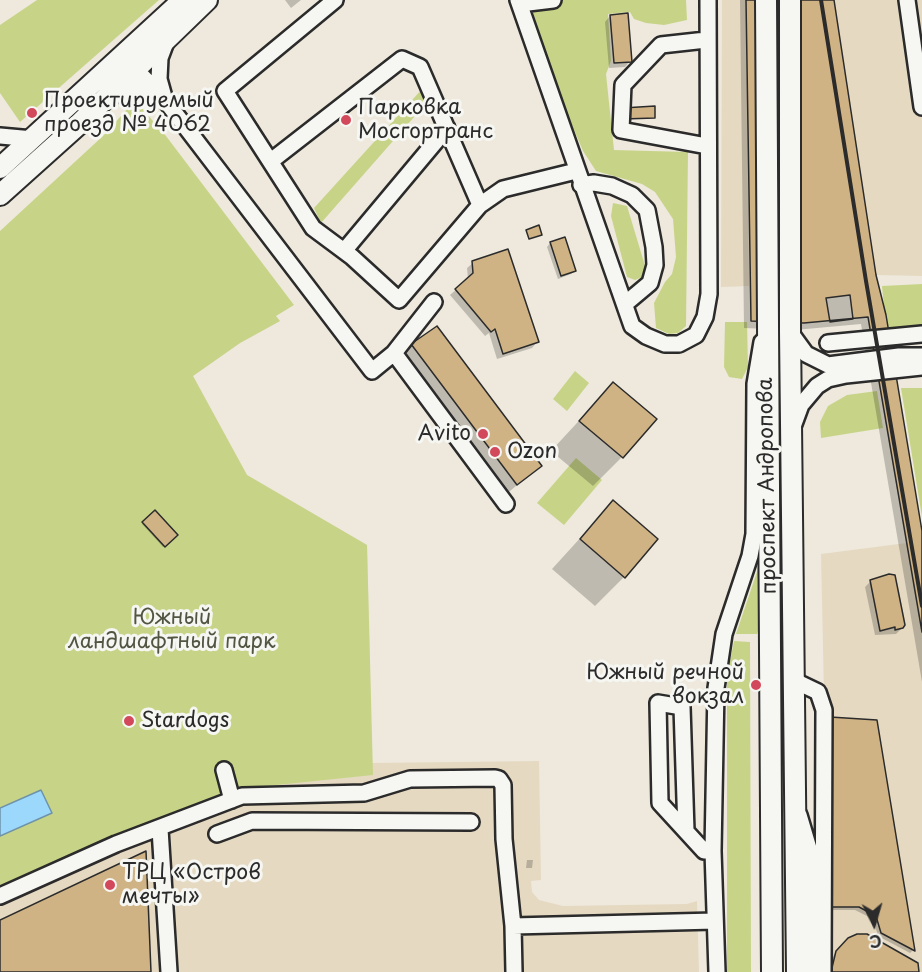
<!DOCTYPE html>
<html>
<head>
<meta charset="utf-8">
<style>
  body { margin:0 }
  #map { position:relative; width:922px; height:972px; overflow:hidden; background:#eee9dc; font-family:"Playpen Sans",sans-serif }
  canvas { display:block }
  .north { position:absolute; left:844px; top:894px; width:60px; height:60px; -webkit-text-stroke:4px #f6f6f2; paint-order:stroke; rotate:175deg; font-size:16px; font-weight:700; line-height:24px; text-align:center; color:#2b2b2b }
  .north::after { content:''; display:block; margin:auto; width:21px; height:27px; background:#2b2b2b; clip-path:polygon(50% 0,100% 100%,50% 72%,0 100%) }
</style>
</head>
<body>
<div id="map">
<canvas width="922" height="972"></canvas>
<div class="north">С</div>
</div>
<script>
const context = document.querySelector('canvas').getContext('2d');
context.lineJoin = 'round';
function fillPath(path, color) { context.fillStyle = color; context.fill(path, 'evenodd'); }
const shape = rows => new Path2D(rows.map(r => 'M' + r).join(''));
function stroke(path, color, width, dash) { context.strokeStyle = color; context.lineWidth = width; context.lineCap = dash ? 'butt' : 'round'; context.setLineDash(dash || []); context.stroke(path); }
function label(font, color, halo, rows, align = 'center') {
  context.font = font + ' "Playpen Sans",sans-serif'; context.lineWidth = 6; context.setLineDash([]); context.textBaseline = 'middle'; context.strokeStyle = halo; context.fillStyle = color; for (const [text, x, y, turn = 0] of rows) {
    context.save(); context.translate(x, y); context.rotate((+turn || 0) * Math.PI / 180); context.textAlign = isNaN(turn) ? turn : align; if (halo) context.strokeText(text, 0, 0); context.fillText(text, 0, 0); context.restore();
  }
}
const built = shape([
  [722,0,746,0,749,286,721,287],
  [834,0,922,0,922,276,876,275],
  [0,258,280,321,240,343,193,376,247,475,367,545,372,763,539,761,541,880,531,881,532,892,539,900,563,906,687,904,697,901,699,972,0,972],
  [922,541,922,972,830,972,821,554]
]);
const green = shape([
  [37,0,159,0,20,122,0,93,0,25],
  [529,0,686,0,687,20,664,25,646,23,634,19,630,12,608,14,611,61,606,74,614,150,688,152,686,326,678,333,669,334,656,328,654,303,665,282,672,274,676,257,673,219,655,192,642,184,596,171,583,151,561,99],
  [423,88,429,100,321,223,314,208],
  [139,105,166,136,294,305,276,316,280,321,240,343,193,376,247,475,367,545,373,775,238,789,0,891,0,231,104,135,129,107],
  [613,203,627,206,646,269,642,277,635,280,627,277,611,216],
  [922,284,922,330,888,349,882,286],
  [725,322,747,322,748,367,742,379,729,377,724,367],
  [575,371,589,383,567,411,553,399],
  [901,388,922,388,922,517],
  [877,391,883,428,821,438,820,422,828,406,847,395],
  [576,458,602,480,564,525,537,503],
  [760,563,762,597,759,629,757,634,736,634],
  [734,641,750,642,751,972,727,972,727,677]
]);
const water = shape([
  [41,790,52,813,0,836,0,808,41,790]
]);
const shadow = shape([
  [285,0,301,0,291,8],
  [740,0,833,0,836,37,922,543,922,682,861,324,795,330,744,328],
  [610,16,630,61,625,67,609,68,605,22],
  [550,243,575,271,571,274,558,279,547,247],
  [473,263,537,342,532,348,497,359,489,333,485,336,450,295,468,279,467,268],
  [412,345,540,466,504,496,401,357],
  [613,384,622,457,593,486,551,451],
  [613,502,624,577,595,606,552,569],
  [155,512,176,535,163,547,142,524],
  [870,582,902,628,896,634,875,635,865,587],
  [876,721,913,950,910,953,878,936,873,919,855,910,827,910],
  [527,860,533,860,532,868,526,868],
  [838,949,918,972,830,972,829,963]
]);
const building = shape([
  [746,0,834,0,876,275,886,315,922,531,922,632,868,317,804,323,751,321,746,0],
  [628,13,632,62,614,63,610,15,628,13],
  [655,106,655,118,623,119,623,108,655,106],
  [539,225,542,235,529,239,526,230,539,225],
  [565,237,576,271,561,276,550,242,565,237],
  [508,249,539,342,503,354,495,329,491,332,455,289,473,273,472,261,508,249],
  [850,295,853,319,830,322,826,298,850,295],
  [437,326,542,466,517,485,411,344,437,326],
  [613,382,657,419,623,458,579,421,613,382],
  [613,500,658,539,625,578,580,539,613,500],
  [155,510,178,535,165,547,142,522,155,510],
  [889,574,895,575,905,625,903,628,895,630,895,627,880,631,870,580,889,574],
  [830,717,877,720,915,951,881,933,876,916,859,907,829,907,830,717],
  [146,851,151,972,0,972,0,920,146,851],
  [857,934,867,934,918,963,919,972,831,972,836,951,848,938,857,934]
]);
const minor = shape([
  [518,0,632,326,646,336,665,344,679,344,696,335,705,317,709,294,708,0],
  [907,0,922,107],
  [520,4,553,0],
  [706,40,661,45,623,85,621,130,707,146],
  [122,71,143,77,165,100,372,371,394,353,506,504],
  [108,97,135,89,159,97],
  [164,97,159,79,160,58,166,42],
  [0,136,33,139],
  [271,161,402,59,420,67,480,205,399,300,352,257,313,228,225,91,335,0],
  [581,185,594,183,612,186,632,195,647,210,654,247,655,265,650,283,625,304],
  [480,205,503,189,576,171],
  [344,251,447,128],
  [790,332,806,354,828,365,899,356,922,356],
  [828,343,922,334],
  [394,353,434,302],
  [794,424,801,405,817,386,828,379,846,375,922,367],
  [795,681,818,692,824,710,823,972],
  [224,770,232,800],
  [799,815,810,852,810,972],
  [160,829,169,972],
  [686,831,682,707,658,703,660,803,704,851,713,851],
  [217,834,252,821,471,822],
  [0,896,116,844,242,796,364,793,410,779,495,778,499,779,503,785,504,839,513,926,514,972],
  [513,926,715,921],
  [717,972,713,851,716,688,724,634,750,556,754,534,755,384,762,342]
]);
const major = shape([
  [766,0,772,972],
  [790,0,790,332,797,972],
  [0,168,183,0],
  [0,195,78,125,207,0]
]);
const rail = shape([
  [821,0,866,281,922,606]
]);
const markers = [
  [32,113,6,"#d1495b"],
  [346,120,6,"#d1495b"],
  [483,434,6,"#d1495b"],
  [495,452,6,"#d1495b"],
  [756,685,6,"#d1495b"],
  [129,721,6,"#d1495b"],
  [110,885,6,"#d1495b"]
];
const poiNames = [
  ["Проектируемый",44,101],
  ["проезд № 4062",44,125],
  ["Парковка",358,108],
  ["Мосгортранс",358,132],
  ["Avito",471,434,"right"],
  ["Ozon",507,452],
  ["Южный речной",744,673,"right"],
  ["вокзал",744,697,"right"],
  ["Stardogs",141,721],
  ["ТРЦ «Остров",122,873],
  ["мечты»",122,897]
];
const streetNames = [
  ["проспект Андропова",768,486,-91]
];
const parkNames = [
  ["Южный",172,618],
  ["ландшафтный парк",172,642]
];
fillPath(built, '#e5d9c2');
fillPath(green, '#c7d488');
fillPath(water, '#9bd8fc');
stroke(water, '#6e93a8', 1.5);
fillPath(shadow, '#0003');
fillPath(building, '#d0b385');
stroke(building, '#2b2b2b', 1.5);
stroke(minor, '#2b2b2b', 20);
stroke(major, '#2b2b2b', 24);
stroke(minor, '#f6f6f2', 15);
stroke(major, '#f6f6f2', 20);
stroke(rail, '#2b2b2b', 4);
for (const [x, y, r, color] of markers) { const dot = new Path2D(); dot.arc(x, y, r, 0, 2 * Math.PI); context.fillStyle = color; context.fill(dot); stroke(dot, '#f6f6f2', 2); }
label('21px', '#2b2b2b', '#f6f6f2', poiNames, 'left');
label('21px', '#2b2b2b', '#f6f6f2', streetNames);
label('21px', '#525542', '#f6f6f2', parkNames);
</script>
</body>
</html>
